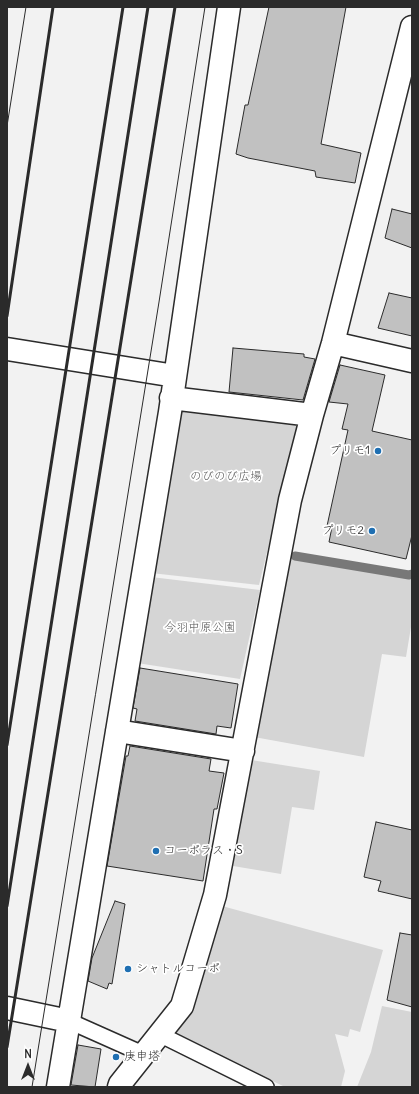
<!DOCTYPE html>
<html>
<head>
<meta charset="utf-8">
<style>
  body { margin:0 }
  #map { position:relative; width:419px; height:1094px; overflow:hidden; background:#f2f2f2; font-family:Delius,sans-serif }
  canvas { display:block }
  .frame { position:absolute; inset:0; border:8px solid #2b2b2b; pointer-events:none }
  .north { position:absolute; left:8px; top:1046px; width:40px; height:40px; -webkit-text-stroke:3px #fff; paint-order:stroke; rotate:0deg; font-size:11px; font-weight:700; line-height:16px; text-align:center; color:#2b2b2b }
  .north::after { content:''; display:block; margin:auto; width:14px; height:18px; background:#2b2b2b; clip-path:polygon(50% 0,100% 100%,50% 72%,0 100%) }
</style>
</head>
<body>
<div id="map">
<canvas width="419" height="1094"></canvas>
<div class="frame"></div>
<div class="north">N</div>
</div>
<script>
const context = document.querySelector('canvas').getContext('2d');
context.lineJoin = 'round';
function fillPath(path, color) { context.fillStyle = color; context.fill(path, 'evenodd'); }
const shape = rows => new Path2D(rows.map(r => 'M' + r).join(''));
function stroke(path, color, width, dash) { context.strokeStyle = color; context.lineWidth = width; context.lineCap = dash ? 'butt' : 'round'; context.setLineDash(dash || []); context.stroke(path); }
function label(font, color, halo, rows, align = 'center') {
  context.font = font + ' Delius,"Klee One",sans-serif'; context.lineWidth = 3.5; context.setLineDash([]); context.textBaseline = 'middle'; context.strokeStyle = halo; context.fillStyle = color; for (const [text, x, y, turn = 0] of rows) {
    context.save(); context.translate(x, y); context.rotate((+turn || 0) * Math.PI / 180); context.textAlign = isNaN(turn) ? turn : align; if (halo) context.strokeText(text, 0, 0); context.fillText(text, 0, 0); context.restore();
  }
}
const green = shape([
  [179,410,298,425,259,585,151,573],
  [286,556,412,578,412,621,406,657,382,654,364,757,254,737],
  [151,577,260,590,240,679,137,663],
  [251,760,320,771,314,810,292,807,281,874,233,866],
  [222,906,383,950,360,1032,350,1029,348,1037,335,1034,345,1071,341,1087,289,1087,283,1086,173,1034,195,1002],
  [382,1006,412,1012,412,1087,357,1087,371,1052]
]);
const stream = shape([
  [295,556,409,575,412,574]
]);
const building = shape([
  [269,7,346,7,321,144,361,153,355,183,316,177,315,171,248,158,236,154,245,105,248,105,269,7],
  [392,209,412,214,412,248,385,238,392,209],
  [389,293,412,298,412,336,378,328,389,293],
  [233,348,304,354,304,357,315,359,303,400,229,392,233,348],
  [340,365,385,375,372,431,412,440,412,535,406,559,329,542,332,527,327,526,348,430,342,429,348,404,329,402,340,365],
  [140,668,238,684,231,728,217,726,216,734,135,721,137,709,133,708,140,668],
  [130,746,211,759,209,771,224,773,217,809,214,809,203,881,107,866,126,756,128,756,130,746],
  [376,822,412,830,412,899,378,891,381,881,364,877,376,822],
  [115,901,125,904,112,984,109,983,107,989,88,981,92,958,115,901],
  [400,933,412,935,412,1007,387,1000,400,933],
  [78,1045,101,1049,95,1087,71,1085,78,1045]
]);
const lane = shape([
  [69,1021,143,1054],
  [159,1034,266,1087]
]);
const street = shape([
  [333,343,412,361],
  [7,349,175,376],
  [171,398,312,415],
  [117,731,243,751],
  [7,1008,69,1021],
  [58,1087,170,412,229,7],
  [119,1087,120,1084,182,1006,215,895,290,500,312,415,333,343,412,27]
]);
const tram = shape([
  [7,126,26,7],
  [32,1087,159,302,205,7]
]);
const rail = shape([
  [7,316,53,7],
  [7,745,123,7],
  [7,906,148,7],
  [7,1047,175,7]
]);
const markers = [
  [378,451,4,"#1f6fb2"],
  [372,531,4,"#1f6fb2"],
  [156,851,4,"#1f6fb2"],
  [128,969,4,"#1f6fb2"],
  [116,1057,4,"#1f6fb2"]
];
const poiNames = [
  ["プリモ1",370,451,"right"],
  ["プリモ2",364,531,"right"],
  ["コーポラス・S",164,851],
  ["シャトルコーポ",136,969],
  ["庚申塔",124,1057]
];
const parkNames = [
  ["のびのび広場",226,477],
  ["今羽中原公園",200,628]
];
fillPath(green, '#d5d5d5');
stroke(stream, '#787878', 9);
fillPath(building, '#c1c1c1');
stroke(building, '#2b2b2b', 1);
stroke(lane, '#2b2b2b', 18);
stroke(street, '#2b2b2b', 25);
stroke(lane, '#fff', 15);
stroke(street, '#fff', 22);
stroke(tram, '#2b2b2b', 1);
stroke(rail, '#2b2b2b', 3);
for (const [x, y, r, color] of markers) { const dot = new Path2D(); dot.arc(x, y, r, 0, 2 * Math.PI); context.fillStyle = color; context.fill(dot); stroke(dot, '#fff', 1.5); }
label('12px', '#2b2b2b', '#fff', poiNames, 'left');
label('12px', '#565656', '#fff', parkNames);
</script>
</body>
</html>
